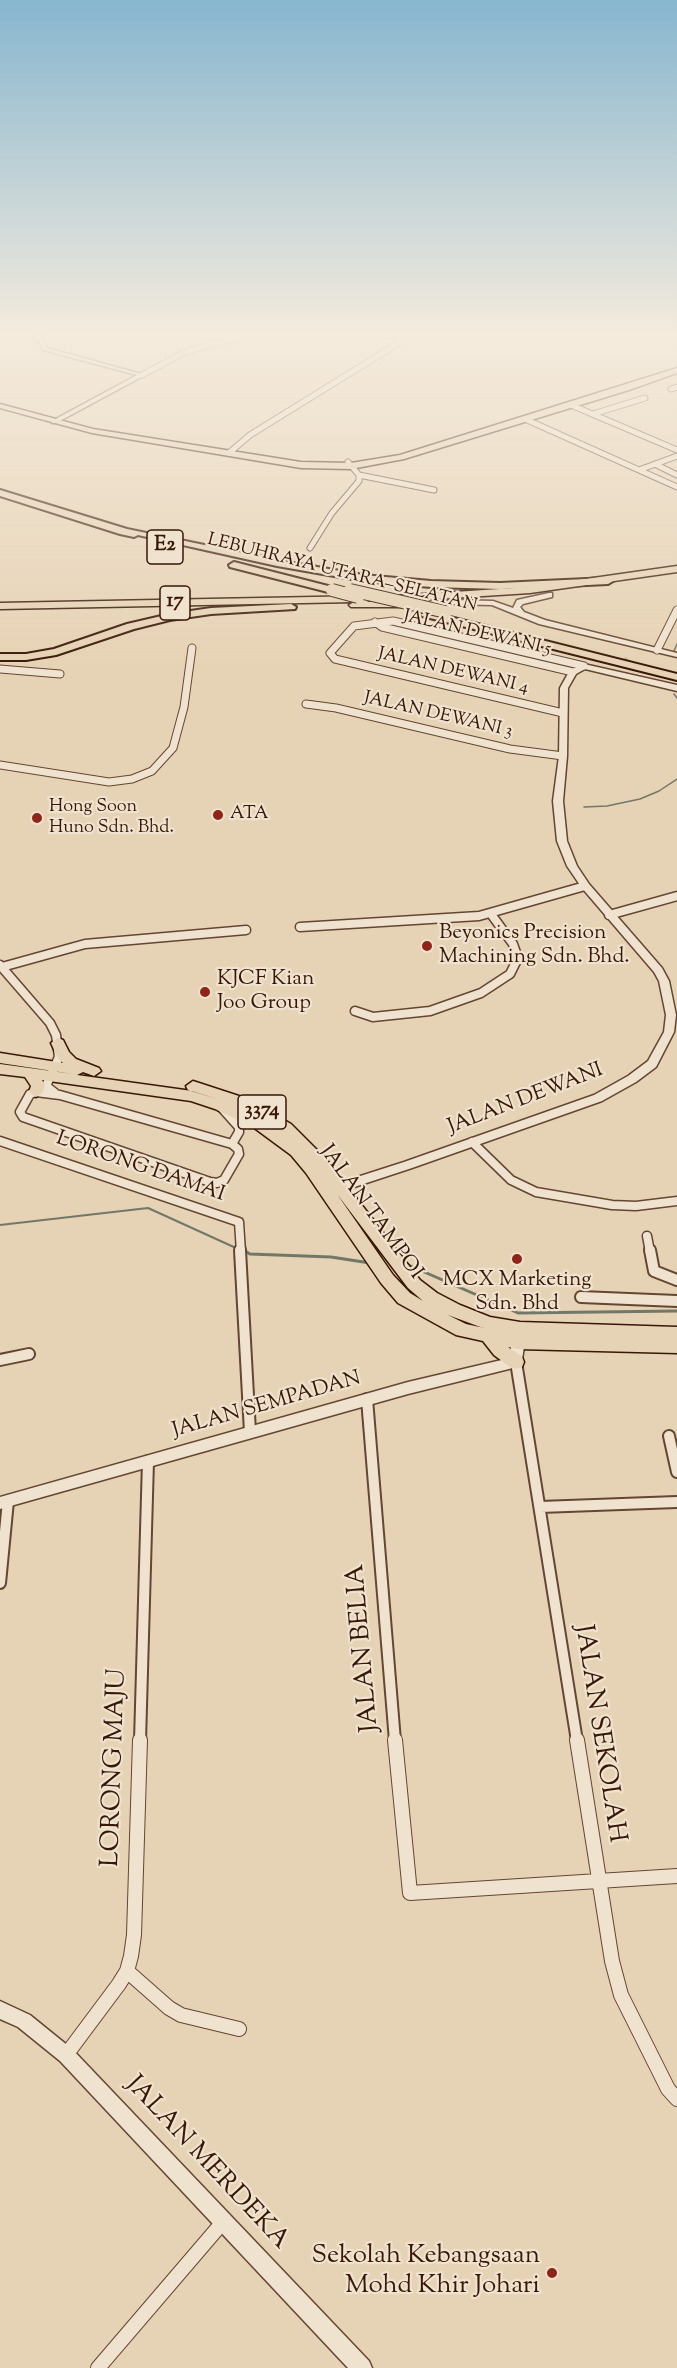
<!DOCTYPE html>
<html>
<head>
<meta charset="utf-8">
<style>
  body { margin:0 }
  canvas { display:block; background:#e6d2b4 }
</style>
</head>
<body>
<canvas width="677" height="2368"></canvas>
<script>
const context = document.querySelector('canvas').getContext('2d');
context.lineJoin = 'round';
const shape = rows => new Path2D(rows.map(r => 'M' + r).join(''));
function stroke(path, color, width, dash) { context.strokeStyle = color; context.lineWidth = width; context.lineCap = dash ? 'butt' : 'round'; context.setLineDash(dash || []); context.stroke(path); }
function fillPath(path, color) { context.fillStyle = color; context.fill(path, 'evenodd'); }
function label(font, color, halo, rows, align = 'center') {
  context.font = font + ' "Sorts Mill Goudy",serif'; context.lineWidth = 4.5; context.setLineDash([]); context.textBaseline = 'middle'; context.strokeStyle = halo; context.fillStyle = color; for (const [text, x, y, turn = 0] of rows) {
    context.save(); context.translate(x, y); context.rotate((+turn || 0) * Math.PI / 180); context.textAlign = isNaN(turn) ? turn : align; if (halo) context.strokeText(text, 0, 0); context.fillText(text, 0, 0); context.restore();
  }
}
const streamFar2 = shape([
  [674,651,677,644],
  [674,694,677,698],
  [584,807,607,806,640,799,659,791,677,779]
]);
const streamFar1 = shape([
  [0,1225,148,1208,236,1248]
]);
const stream = shape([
  [245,1251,250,1254,331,1257,370,1263],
  [406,1264,518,1313,677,1311]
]);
const tertiaryTunnel = shape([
  [624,666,631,656]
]);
const minorFar4 = shape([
  [142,375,185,352,243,336],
  [671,389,677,387],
  [571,405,677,450],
  [593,414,645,398],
  [525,419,677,487],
  [229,453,250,435,410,336],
  [348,462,359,475,434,490],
  [655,464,677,475],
  [639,470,677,456],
  [310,548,332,513,359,481,359,475]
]);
const minorFar3 = shape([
  [375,622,382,627,573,672],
  [657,650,677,610],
  [0,669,60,674],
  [306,704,336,708,510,749,563,756],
  [563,713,335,659,330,653,354,626,393,621,584,666],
  [0,765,109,782,132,779,152,771,173,748,184,707,192,648]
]);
const minorFar2 = shape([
  [609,915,677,896],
  [300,927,479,916,585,886],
  [0,965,50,1023,56,1035,59,1057,46,1086,55,1093],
  [2,967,85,944,246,930],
  [355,1011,373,1017,430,1011,481,993,510,974,518,958,513,944,491,914],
  [36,1092,60,1095,232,1144,238,1149,239,1154,224,1180,217,1183,210,1182,23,1117,20,1112,30,1094,36,1092],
  [221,1107,239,1127,239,1132,232,1144],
  [0,1141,239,1222,241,1252],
  [472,1142,511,1180,536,1192,612,1205,636,1206,677,1201],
  [647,1236,650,1252]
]);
const minorFar1 = shape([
  [240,1250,250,1432],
  [650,1250,654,1271,677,1280],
  [581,1297,677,1301],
  [0,1360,29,1354],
  [516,1362,577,1741],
  [367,1399,395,1741],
  [669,1436,677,1472],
  [540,1507,677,1502],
  [0,1583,8,1501],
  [140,1741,148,1461]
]);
const minor = shape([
  [395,1740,410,1893,677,1876],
  [577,1740,612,1961,621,1995,668,2089,677,2099],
  [127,1971,169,2008,181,2015,239,2029],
  [66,2055,119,1984,127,1971,131,1956,134,1935,140,1740],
  [98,2368,223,2222]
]);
const tertiary = shape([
  [36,336,42,336,47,348,145,375,56,423,52,423,52,421,137,375,43,350,36,336],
  [549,593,552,593,552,597,523,604,520,607,524,612,545,620,677,653,677,657,539,624,492,605,450,604,446,602,450,600,493,601,513,608,517,600,549,593],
  [584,664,677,685,677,691,585,669,576,674,568,688,567,756,563,801,567,841,577,866,589,884,662,968,669,981,676,1015,674,1032,656,1067,636,1082,602,1101,412,1168,330,1195,326,1193,324,1190,326,1187,404,1162,594,1095,628,1076,648,1061,664,1032,666,1015,659,981,654,972,582,888,567,866,557,841,553,801,559,756,560,688,570,670,584,664],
  [519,1329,524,1330,526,1334,521,1366,408,1394,0,1509,0,1497,408,1382,510,1358,512,1334,514,1330,519,1329],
  [0,2001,30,2015,72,2049,369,2361,372,2368,348,2368,60,2061,18,2027,0,2019,0,2001]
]);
const primary = shape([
  [677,368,677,373,629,390,404,459,351,469,301,468,92,433,0,408,0,404,93,429,301,462,351,463,400,455,677,368],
  [58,1038,63,1040,69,1052,76,1059,99,1068,101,1071,94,1076,83,1072,77,1075,192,1091,220,1100,188,1090,186,1086,193,1081,248,1099,291,1124,326,1159,420,1280,437,1293,460,1305,490,1317,520,1322,677,1327,677,1353,518,1349,508,1347,522,1357,524,1362,522,1367,516,1369,510,1367,494,1355,483,1341,456,1335,398,1303,381,1283,306,1173,291,1155,253,1127,215,1109,191,1101,42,1080,45,1085,43,1092,36,1097,29,1092,31,1086,25,1077,0,1074,0,1064,73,1074,0,1063,0,1053,63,1063,58,1058,51,1043,58,1038],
  [337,1194,408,1288,423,1301,410,1293,393,1275,337,1194],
  [448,1315,483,1328,484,1328,466,1324,448,1315]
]);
const trunk = shape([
  [677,566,677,572,530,593,405,601,410,604,405,607,351,607,349,605,354,602,0,609,0,603,366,596,371,599,367,602,391,601,388,599,393,596,530,587,677,566]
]);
const motorway = shape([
  [0,490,127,529,277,560,363,575,431,581,500,583,608,578,613,581,608,584,500,589,431,587,363,581,277,566,138,535,134,537,120,534,0,496,0,490],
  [234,562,336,588,337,590,332,593,230,567,229,565,234,562],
  [291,604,296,607,295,609,211,614,170,620,134,629,56,655,26,660,0,660,0,654,26,654,54,649,127,624,170,614,211,608,291,604],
  [426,611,677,674,677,680,422,616,421,614,426,611]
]);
const motorwayBridge = shape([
  [332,590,358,597],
  [350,590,446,612]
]);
const markers = [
  [218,815,6,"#8f2418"],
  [37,818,6,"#8f2418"],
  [427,946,6,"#8f2418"],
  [205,992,6,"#8f2418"],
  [517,1259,6,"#8f2418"],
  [552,2273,6,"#8f2418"]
];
const farStreetnames = [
  ["LEBUHRAYA UTARA–SELATAN",342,574,14],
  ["JALAN DEWANI 5",477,634,13],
  ["JALAN DEWANI 4",453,672,13],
  ["JALAN DEWANI 3",438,716,13]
];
const farPoinames = [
  ["Hong Soon",49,808],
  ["Huno Sdn. Bhd.",49,829],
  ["ATA",230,815]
];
const shields = [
  [165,547,36],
  [175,603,30],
  [262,1112,48]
];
const shieldNames = [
  ["E2",165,547],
  ["17",175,603],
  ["3374",262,1112]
];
const poiNames = [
  ["Beyonics Precision",439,934],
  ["Machining Sdn. Bhd.",439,958],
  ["KJCF Kian",217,980],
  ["Joo Group",217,1004],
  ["MCX Marketing",517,1281,"center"],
  ["Sdn. Bhd",517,1305,"center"]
];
const streetNames = [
  ["JALAN DEWANI",526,1100,-21],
  ["LORONG DAMAI",140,1168,19],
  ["JALAN TAMPOI",370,1213,54],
  ["JALAN SEMPADAN",267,1406,-16]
];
const nearStreetnames = [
  ["JALAN BELIA",365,1648,-95],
  ["JALAN SEKOLAH",598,1734,81],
  ["LORONG MAJU",116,1768,-88],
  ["JALAN MERDEKA",206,2164,47]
];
const nearPoinames = [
  ["Sekolah Kebangsaan",540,2258],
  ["Mohd Khir Johari",540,2288]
];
stroke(streamFar2, '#717868', 1.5);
stroke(streamFar1, '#717868', 2);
stroke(stream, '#717868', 3);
stroke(tertiaryTunnel, '#c3ad91', 8, [8, 4.5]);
stroke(minorFar4, '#644632', 7);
stroke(minorFar3, '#644632', 9);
stroke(minorFar2, '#644632', 11);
stroke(minorFar1, '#644632', 14);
stroke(minor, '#644632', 16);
stroke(tertiary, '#644632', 3);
stroke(primary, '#381707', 3);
stroke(trunk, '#381707', 3);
stroke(motorway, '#381707', 4);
stroke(minorFar4, '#efe2ce', 5);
stroke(minorFar3, '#efe2ce', 7);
stroke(minorFar2, '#efe2ce', 8);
stroke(minorFar1, '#efe2ce', 10);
stroke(minor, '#efe2ce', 14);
fillPath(tertiary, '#efe2ce');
fillPath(primary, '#e6d2b4');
fillPath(trunk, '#e6d2b4');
fillPath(motorway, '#e6d2b4');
stroke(motorwayBridge, '#381707', 14, []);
stroke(motorwayBridge, '#e6d2b4', 12);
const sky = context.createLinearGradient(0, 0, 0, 668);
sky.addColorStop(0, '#87b6cf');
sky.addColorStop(0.5, '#f4ebdd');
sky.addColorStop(1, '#f4ebdd00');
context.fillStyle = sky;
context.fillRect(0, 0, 677, 668);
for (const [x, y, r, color] of markers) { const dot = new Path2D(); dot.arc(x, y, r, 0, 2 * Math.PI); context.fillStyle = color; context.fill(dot); stroke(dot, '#efe2ce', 2); }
label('18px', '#381707', '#efe2ce', farStreetnames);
label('18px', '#381707', '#efe2ce', farPoinames, 'left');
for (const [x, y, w] of shields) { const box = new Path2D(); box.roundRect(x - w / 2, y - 17, w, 34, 4.5); context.fillStyle = '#efe2ce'; context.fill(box); stroke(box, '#381707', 1.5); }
label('bold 20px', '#381707', null, shieldNames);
label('21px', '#381707', '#efe2ce', poiNames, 'left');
label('21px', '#381707', '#efe2ce', streetNames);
label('26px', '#381707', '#efe2ce', nearStreetnames);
label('26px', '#381707', '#efe2ce', nearPoinames, 'right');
</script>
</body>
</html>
